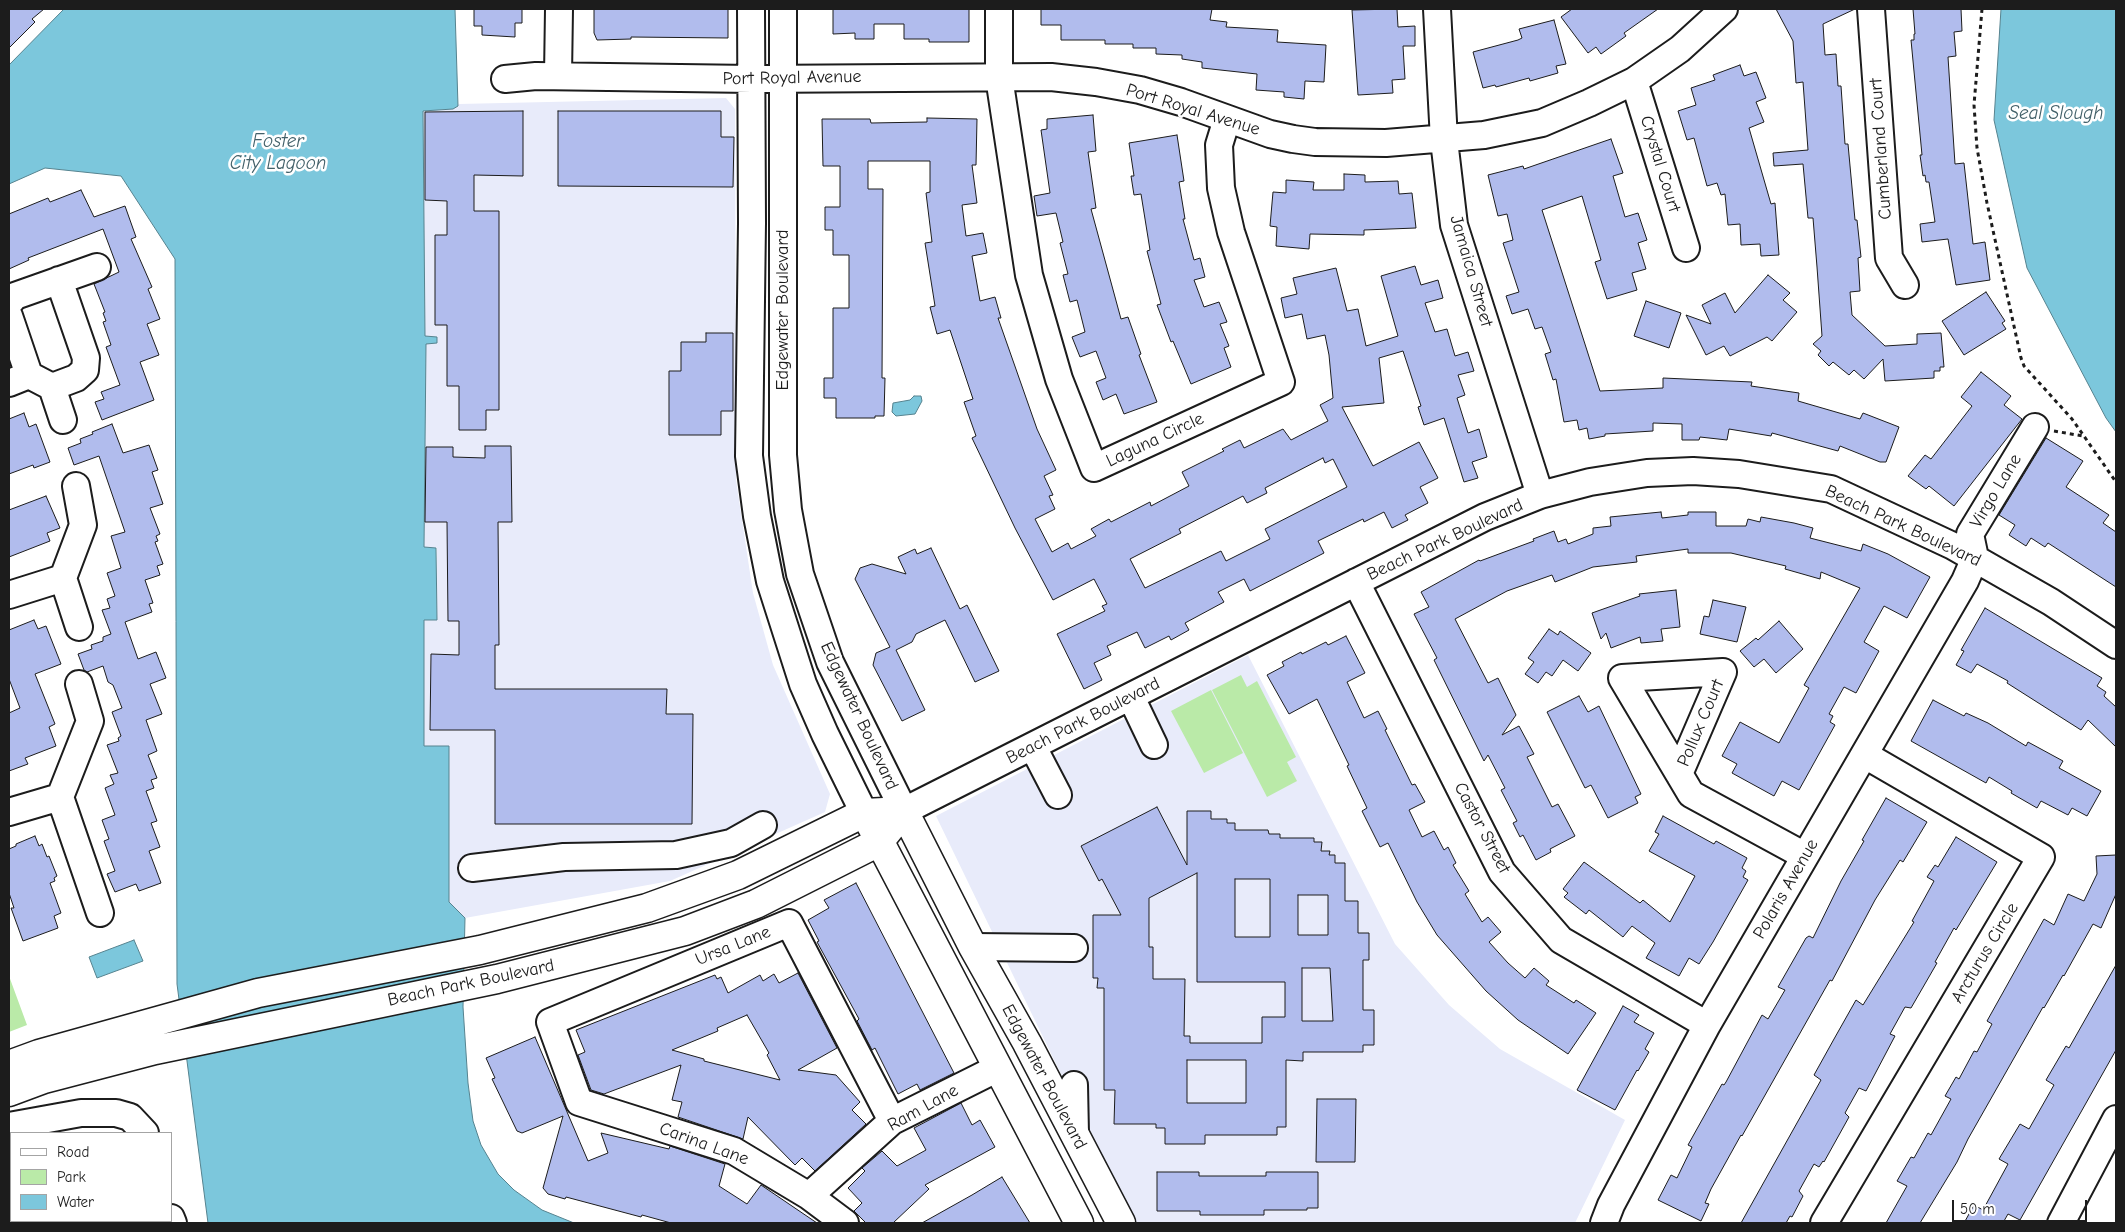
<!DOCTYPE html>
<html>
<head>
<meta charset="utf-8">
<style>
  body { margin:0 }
  #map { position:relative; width:2125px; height:1232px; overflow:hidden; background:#fff; font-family:"Comic Neue",sans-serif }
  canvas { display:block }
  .frame { position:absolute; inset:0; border:10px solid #1c1c1c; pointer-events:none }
  .legend { position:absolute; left:10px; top:1132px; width:162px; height:90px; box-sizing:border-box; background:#fff; border:1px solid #a4a4a4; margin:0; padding:6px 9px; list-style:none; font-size:15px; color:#1c1c1c }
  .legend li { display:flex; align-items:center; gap:10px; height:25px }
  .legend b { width:25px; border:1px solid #a4a4a4 }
  .scale { position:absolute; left:1952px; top:1200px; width:135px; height:22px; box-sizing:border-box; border:2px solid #1c1c1c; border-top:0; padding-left:6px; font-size:15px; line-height:18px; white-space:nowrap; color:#1c1c1c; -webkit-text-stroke:4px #fff; paint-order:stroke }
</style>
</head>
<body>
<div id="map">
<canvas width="2125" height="1232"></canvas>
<div class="frame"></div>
<ul class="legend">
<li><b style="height:6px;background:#fff"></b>Road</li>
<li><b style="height:14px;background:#baeaa8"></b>Park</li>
<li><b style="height:14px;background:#7cc7dc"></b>Water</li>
</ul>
<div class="scale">50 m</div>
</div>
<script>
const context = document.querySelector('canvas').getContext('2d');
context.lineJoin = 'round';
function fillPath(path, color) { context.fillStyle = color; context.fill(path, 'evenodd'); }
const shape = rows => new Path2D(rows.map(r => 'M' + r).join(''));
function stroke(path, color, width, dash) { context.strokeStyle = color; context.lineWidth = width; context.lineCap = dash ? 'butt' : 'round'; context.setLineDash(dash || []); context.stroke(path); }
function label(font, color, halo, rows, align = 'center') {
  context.font = font + ' "Comic Neue",sans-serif'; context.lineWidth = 5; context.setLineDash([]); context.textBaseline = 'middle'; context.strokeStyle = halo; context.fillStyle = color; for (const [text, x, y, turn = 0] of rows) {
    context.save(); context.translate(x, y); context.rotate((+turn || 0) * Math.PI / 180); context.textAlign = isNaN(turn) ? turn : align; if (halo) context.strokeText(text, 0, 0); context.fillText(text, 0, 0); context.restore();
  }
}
const built = shape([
  [726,98,735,109,736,480,753,593,773,665,830,794,825,812,670,881,465,918,449,902,449,746,424,746,424,620,437,620,437,548,424,548,426,343,436,343,436,337,425,337,423,110,453,109,459,104],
  [1248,655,1395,944,1449,1005,1500,1049,1625,1120,1575,1223,1133,1223,936,816]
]);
const green = shape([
  [1241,675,1247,687,1257,681,1296,757,1287,762,1297,781,1267,797,1212,690],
  [1211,690,1243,753,1204,773,1171,711],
  [9,976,27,1025,9,1032]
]);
const water = shape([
  [64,9,455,9,458,106,453,109,423,111,425,336,437,337,437,343,426,344,424,547,436,548,437,620,424,620,424,746,449,746,449,902,465,918,463,1007,468,1083,473,1121,481,1145,498,1174,514,1190,542,1210,574,1223,208,1223,177,984,175,259,121,176,45,168,9,184,9,65,64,9],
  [2001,9,2116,9,2116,432,2106,418,2027,268,1994,120,2001,9],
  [914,396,921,396,922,401,915,414,896,416,892,412,893,403,910,400,914,396],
  [134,940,143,961,97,978,89,957,134,940]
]);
const building = shape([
  [9,9,44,9,32,19,35,22,9,48,9,9],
  [474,9,522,9,522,23,515,23,515,37,482,35,482,26,474,26,474,9],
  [594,9,728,9,728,38,631,37,631,39,597,40,594,33,594,9],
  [833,9,969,9,969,42,929,42,929,39,904,39,904,24,874,24,874,39,855,39,855,33,833,34,833,9],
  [1041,9,1212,9,1210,20,1227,22,1226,27,1278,30,1277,42,1326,45,1324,82,1305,81,1304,99,1284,97,1284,92,1256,90,1257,74,1202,68,1202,62,1182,59,1182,55,1156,54,1156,48,1133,48,1133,44,1105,44,1105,40,1061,40,1061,25,1041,25,1041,9],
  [1397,9,1398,27,1415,26,1415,46,1403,46,1405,79,1392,80,1393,93,1358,95,1352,10,1397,9],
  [1572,9,1658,9,1624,33,1626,36,1601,54,1596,47,1588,53,1561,17,1572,9],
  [1776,9,1855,9,1823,24,1825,55,1836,54,1838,86,1841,86,1845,144,1848,144,1855,220,1857,220,1861,257,1858,258,1860,291,1850,292,1852,315,1885,346,1917,344,1917,334,1941,333,1944,367,1940,367,1940,371,1934,371,1934,378,1885,381,1883,359,1864,379,1854,370,1849,375,1833,362,1829,366,1818,355,1821,351,1813,344,1822,336,1817,267,1813,218,1808,218,1803,164,1774,166,1773,153,1808,150,1803,82,1796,83,1793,41,1776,9],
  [1913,9,1961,9,1962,31,1954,32,1956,56,1948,57,1955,164,1964,163,1973,244,1985,242,1990,280,1956,285,1948,239,1922,242,1920,224,1935,222,1929,182,1926,182,1925,175,1923,176,1920,155,1922,155,1911,40,1914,40,1914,34,1915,34,1913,9],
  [1554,20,1566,64,1556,66,1558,73,1530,81,1529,78,1496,87,1495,85,1483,88,1473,52,1518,40,1522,38,1519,29,1554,20],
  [1740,65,1744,76,1756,72,1766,98,1756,102,1764,122,1749,128,1771,204,1775,203,1779,255,1761,256,1760,244,1741,245,1740,224,1728,225,1725,194,1721,195,1717,183,1707,186,1694,138,1687,140,1678,111,1696,105,1691,88,1715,80,1713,75,1740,65],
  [523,111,523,176,474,175,474,211,499,211,499,410,486,410,486,430,459,430,459,386,447,386,447,325,435,325,435,235,447,235,447,201,425,200,425,112,523,111],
  [558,111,721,111,721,137,734,137,733,187,558,186,558,111],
  [1093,115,1096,151,1088,152,1096,208,1091,209,1121,319,1128,317,1141,354,1139,355,1157,402,1124,414,1116,394,1103,400,1096,382,1106,378,1096,351,1080,357,1072,337,1085,332,1077,300,1070,302,1063,275,1068,274,1060,243,1063,242,1056,213,1037,216,1034,196,1050,193,1041,130,1047,129,1047,119,1093,115],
  [927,118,977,119,976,165,972,165,977,203,962,205,966,236,983,233,987,253,972,256,980,301,995,297,1001,318,998,318,1037,429,1056,470,1044,476,1053,495,1049,496,1055,509,1035,519,1052,552,1068,543,1071,549,1096,536,1091,529,1109,519,1111,522,1150,502,1151,506,1189,486,1182,472,1224,451,1222,449,1240,440,1244,448,1283,429,1291,440,1328,421,1320,405,1333,398,1329,355,1325,335,1307,339,1302,314,1285,318,1281,298,1297,294,1293,278,1336,268,1347,311,1358,309,1366,346,1398,336,1381,276,1415,266,1421,285,1438,280,1443,298,1425,303,1435,332,1447,329,1455,356,1468,352,1474,371,1458,375,1465,395,1457,398,1468,433,1479,429,1487,457,1472,462,1478,478,1464,482,1444,418,1424,425,1418,407,1421,406,1403,351,1379,358,1384,403,1342,407,1373,466,1419,442,1438,478,1420,487,1428,503,1405,515,1408,520,1392,528,1384,512,1364,522,1363,519,1318,541,1324,553,1250,591,1244,579,1218,592,1224,602,1185,623,1189,630,1171,640,1169,636,1145,648,1137,632,1107,646,1111,655,1094,663,1102,680,1084,689,1057,634,1105,611,1102,606,1107,604,1094,579,1053,600,1015,528,972,438,976,436,964,402,973,399,950,330,937,334,930,307,935,306,925,243,932,242,926,193,930,192,930,161,868,161,868,189,883,189,882,378,885,378,884,416,875,416,875,418,836,418,836,398,824,398,824,378,833,378,833,308,849,308,849,255,833,255,833,230,825,230,825,207,840,207,840,166,823,166,822,119,870,119,871,123,927,122,927,118],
  [1323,458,1325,463,1333,459,1347,487,1265,529,1270,539,1226,561,1221,551,1145,588,1130,559,1181,533,1179,529,1243,496,1247,503,1267,493,1265,488,1323,458],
  [1177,135,1184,181,1179,182,1185,219,1183,219,1194,260,1200,258,1205,277,1194,280,1204,307,1219,302,1227,322,1220,324,1229,346,1224,348,1231,367,1191,384,1173,341,1171,342,1157,305,1161,304,1147,251,1150,250,1141,194,1134,195,1131,176,1134,176,1129,143,1177,135],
  [1611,139,1623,173,1613,176,1625,217,1638,213,1647,240,1638,243,1646,269,1632,273,1637,290,1607,299,1595,262,1601,260,1582,196,1542,210,1600,391,1663,388,1663,378,1752,382,1751,386,1799,393,1798,401,1860,419,1863,413,1899,427,1886,462,1880,462,1840,446,1838,451,1772,433,1771,436,1729,429,1727,440,1700,437,1699,440,1682,440,1682,424,1653,423,1653,431,1605,434,1605,436,1589,439,1587,428,1579,430,1577,420,1564,422,1556,379,1553,380,1545,354,1551,352,1542,327,1535,329,1528,309,1512,314,1506,296,1519,292,1503,243,1513,240,1507,214,1498,216,1488,175,1523,166,1524,169,1611,139],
  [1344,174,1365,175,1365,182,1398,181,1399,194,1412,193,1416,228,1364,230,1364,235,1310,234,1309,249,1276,246,1277,227,1270,226,1273,192,1286,193,1286,180,1314,182,1313,190,1344,190,1344,174],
  [81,190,94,217,125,206,136,237,131,239,152,287,148,289,160,319,147,324,159,355,140,362,154,400,102,420,95,402,104,399,101,392,120,385,106,347,111,345,103,322,106,321,103,313,105,312,94,284,119,272,103,229,28,258,29,260,9,269,9,214,48,198,50,202,81,190],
  [1768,275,1790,293,1783,300,1797,312,1772,341,1767,337,1730,356,1724,346,1706,355,1686,315,1711,324,1702,305,1725,293,1735,313,1768,275],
  [1986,292,2005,321,2002,323,2006,329,1964,355,1942,321,1986,292],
  [1646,301,1681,313,1669,348,1634,336,1646,301],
  [706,333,733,333,733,411,721,411,721,435,669,435,669,371,681,371,681,342,706,342,706,333],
  [1981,372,2011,396,2004,405,2022,419,1954,506,1929,486,1926,489,1908,476,1925,455,1931,459,1972,406,1961,397,1981,372],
  [24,413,29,427,36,424,50,462,34,468,33,465,9,474,9,419,24,413],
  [112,424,123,453,149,445,158,470,152,472,163,504,150,508,160,534,156,536,158,541,155,542,163,564,157,566,160,575,145,580,153,603,149,604,152,612,125,622,138,659,156,652,166,678,150,684,162,714,146,720,157,751,148,755,157,778,151,780,154,788,146,791,157,821,151,823,160,847,149,851,161,883,139,891,136,884,115,892,107,874,115,871,104,841,109,839,102,820,115,815,105,788,114,784,110,775,118,773,107,745,119,741,118,738,121,736,112,712,122,708,113,685,108,682,103,666,87,672,84,670,78,654,92,649,91,645,103,641,103,637,111,634,102,610,110,608,107,599,115,596,107,573,121,568,111,536,125,532,99,456,74,465,68,448,81,443,80,439,93,434,92,432,112,424],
  [2046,438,2083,461,2066,487,2109,515,2103,523,2116,532,2116,587,2048,543,2045,547,2031,538,2026,546,2009,535,2015,525,1999,515,2046,438],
  [485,446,511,446,512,522,498,522,499,645,495,645,495,689,667,689,666,714,693,714,692,824,495,824,495,730,430,730,431,654,459,655,459,621,448,621,447,522,425,522,426,447,453,447,453,457,485,458,485,446],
  [46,496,60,528,47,533,50,541,9,557,9,510,46,496],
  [1661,512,1662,518,1688,515,1688,512,1716,512,1716,526,1746,526,1748,519,1760,522,1761,517,1794,523,1813,528,1810,538,1861,551,1863,544,1888,554,1930,577,1907,618,1884,606,1864,642,1879,651,1856,693,1844,687,1829,714,1833,716,1830,722,1835,725,1799,790,1782,781,1774,796,1732,773,1737,764,1722,756,1740,722,1779,743,1809,688,1804,685,1860,588,1821,572,1820,579,1785,569,1786,566,1731,553,1688,553,1688,549,1636,556,1637,562,1593,567,1555,582,1552,575,1507,591,1455,619,1488,683,1498,678,1516,715,1502,735,1519,726,1534,754,1527,757,1552,807,1558,804,1575,836,1550,849,1551,852,1536,860,1523,835,1520,837,1513,823,1517,821,1501,790,1505,788,1488,755,1484,761,1434,660,1437,658,1414,614,1429,607,1421,592,1479,560,1480,561,1534,541,1533,539,1554,531,1558,542,1566,539,1568,544,1593,534,1593,528,1611,526,1610,517,1661,512],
  [931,548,960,609,967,605,999,671,975,682,945,620,916,634,912,642,896,650,925,710,902,721,873,665,876,653,890,647,855,579,860,568,872,564,906,574,898,557,915,549,917,554,931,548],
  [1676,590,1680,627,1661,629,1663,641,1641,643,1640,637,1611,648,1606,633,1601,639,1592,613,1640,596,1639,594,1676,590],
  [1713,600,1746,607,1737,642,1700,634,1704,616,1709,617,1713,600],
  [1985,608,2102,678,2097,686,2106,692,2104,696,2116,707,2116,747,2088,720,2081,730,2007,683,2008,681,1977,664,1971,673,1956,665,1964,651,1961,650,1985,608],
  [34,620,38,629,46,626,61,664,35,674,55,724,49,727,56,746,25,758,28,764,9,771,9,713,20,708,9,679,9,630,34,620],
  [1779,621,1803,649,1776,673,1764,659,1754,667,1740,651,1756,638,1758,640,1779,621],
  [1549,629,1558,635,1560,631,1591,653,1578,671,1563,660,1552,676,1546,672,1538,683,1525,674,1534,662,1528,658,1549,629],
  [1346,636,1365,673,1347,682,1364,718,1378,711,1387,729,1385,730,1412,785,1415,784,1425,802,1409,810,1422,837,1434,831,1444,850,1448,847,1456,863,1453,865,1469,891,1465,894,1482,922,1488,917,1501,932,1489,942,1508,963,1525,978,1534,968,1549,981,1546,985,1574,1003,1576,1000,1596,1013,1568,1054,1518,1020,1486,991,1437,935,1417,902,1388,843,1380,847,1362,811,1367,808,1347,766,1349,765,1317,699,1289,714,1267,675,1284,666,1282,662,1301,652,1302,654,1326,642,1328,645,1346,636],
  [1579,696,1588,712,1599,706,1641,794,1635,797,1638,803,1608,818,1591,785,1585,788,1547,712,1579,696],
  [1933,700,1964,716,1966,713,1988,723,2026,746,2028,742,2063,761,2059,768,2101,791,2087,816,2072,808,2068,815,2041,801,2037,808,2011,793,2012,791,1989,777,1986,783,1911,741,1933,700],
  [1886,798,1927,822,1903,862,1900,860,1875,900,1832,981,1830,980,1742,1136,1741,1135,1711,1189,1705,1203,1709,1204,1701,1221,1658,1200,1671,1175,1677,1178,1692,1147,1688,1145,1722,1084,1724,1085,1726,1082,1762,1015,1768,1019,1785,990,1778,987,1806,938,1809,936,1813,938,1841,881,1864,841,1862,840,1886,798],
  [1157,807,1187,865,1187,811,1211,811,1211,819,1227,819,1227,823,1235,823,1235,830,1268,830,1269,834,1280,834,1280,838,1314,838,1314,842,1322,842,1321,851,1330,851,1329,855,1335,855,1335,863,1345,863,1345,901,1358,901,1358,933,1369,933,1369,960,1363,960,1363,1010,1374,1010,1374,1045,1363,1045,1363,1052,1303,1052,1303,1061,1286,1060,1286,1127,1277,1127,1277,1135,1205,1135,1205,1144,1165,1144,1165,1128,1156,1128,1156,1124,1114,1124,1115,1090,1104,1090,1104,988,1097,988,1098,978,1093,978,1093,915,1121,915,1102,879,1099,881,1081,846,1157,807],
  [1197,873,1197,982,1285,982,1285,1017,1262,1017,1262,1043,1190,1043,1190,1036,1184,1036,1185,979,1153,979,1153,947,1149,947,1149,898,1197,873],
  [1235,879,1270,879,1270,937,1235,937,1235,879],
  [1298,895,1328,895,1328,935,1298,935,1298,895],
  [1302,968,1330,968,1333,1021,1302,1021,1302,968],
  [1187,1060,1246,1060,1246,1103,1187,1103,1187,1060],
  [1663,816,1714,844,1716,841,1747,858,1742,868,1746,871,1743,877,1748,880,1713,942,1699,964,1689,958,1679,976,1646,958,1655,943,1632,926,1623,937,1589,910,1586,914,1564,897,1568,893,1563,889,1584,862,1640,903,1643,900,1670,922,1695,876,1649,851,1659,834,1655,832,1663,816],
  [35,836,39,846,42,844,47,857,49,856,57,876,54,878,55,881,50,883,61,913,54,916,58,928,23,941,11,908,14,908,9,893,9,849,16,846,16,844,35,836],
  [1956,837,1997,862,1956,930,1954,928,1935,962,1937,963,1911,1008,1905,1007,1890,1034,1895,1036,1866,1091,1859,1088,1845,1113,1849,1117,1824,1162,1823,1161,1819,1167,1814,1164,1799,1191,1803,1196,1792,1217,1790,1216,1786,1223,1741,1223,1821,1080,1814,1075,1834,1039,1856,1000,1863,1005,1914,922,1912,921,1934,881,1927,877,1935,865,1938,867,1956,837],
  [2116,855,2116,894,2101,928,2093,924,2064,976,2063,975,2044,1008,2043,1007,1968,1139,1957,1162,1920,1223,1886,1223,1907,1186,1897,1181,1911,1157,1914,1158,1928,1133,1931,1135,1951,1099,1945,1096,1956,1077,1959,1079,1974,1051,1977,1052,1992,1024,1987,1021,2044,919,2054,925,2068,894,2084,901,2097,874,2096,856,2116,855],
  [856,883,954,1073,920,1090,917,1084,898,1094,875,1048,872,1050,857,1021,859,1019,817,942,819,941,808,920,829,908,824,900,856,883],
  [2116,965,2116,1050,2020,1220,2008,1214,2004,1221,2009,1223,1964,1223,1974,1205,1983,1210,2008,1164,1999,1159,2020,1124,2029,1129,2054,1085,2046,1080,2066,1046,2069,1048,2116,965],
  [798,973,837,1048,798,1070,836,1075,860,1102,852,1110,866,1124,815,1171,802,1158,795,1165,748,1117,743,1139,678,1117,682,1102,672,1100,681,1065,604,1094,591,1090,578,1055,585,1052,576,1030,715,975,717,979,721,977,728,993,760,975,763,981,774,974,779,983,798,973],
  [747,1015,769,1053,767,1055,780,1080,704,1061,704,1059,672,1050,718,1031,717,1028,747,1015],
  [1623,1006,1639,1015,1634,1022,1654,1033,1645,1049,1649,1052,1638,1071,1637,1070,1615,1110,1577,1090,1623,1006],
  [535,1037,588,1161,608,1153,601,1133,669,1149,670,1146,725,1164,719,1186,747,1204,761,1185,817,1223,671,1223,642,1215,641,1217,566,1197,565,1199,548,1194,543,1188,563,1116,522,1133,517,1131,492,1079,495,1078,486,1058,535,1037],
  [1317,1099,1356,1099,1355,1162,1316,1162,1317,1099],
  [961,1103,972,1125,980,1120,995,1147,925,1185,929,1189,893,1223,866,1223,854,1211,862,1203,848,1188,865,1171,862,1168,882,1151,897,1166,926,1150,914,1128,961,1103],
  [1157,1172,1199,1172,1199,1176,1266,1176,1266,1172,1318,1172,1318,1208,1307,1208,1307,1210,1264,1210,1264,1215,1200,1215,1200,1211,1157,1211,1157,1172],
  [1002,1177,1030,1223,922,1223,972,1195,1002,1177]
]);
const path = shape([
  [1982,9,1974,105,1977,148,1987,203,2021,358,2024,366,2072,419,2116,482],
  [2054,431,2083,436]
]);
const minor = shape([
  [751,9,752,223,749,456,757,516,770,581,803,684,825,734,864,813],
  [783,9,783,455,788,510,800,574,830,662,904,811,1485,517,1540,495,1590,482,1647,473,1693,471,1739,474,1831,489,1953,546,2051,602,2116,645],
  [999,9,999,77,1029,275,1059,379,1094,468,1281,382,1231,232,1221,188,1219,145,1227,119],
  [1437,9,1444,140,1454,225,1540,495],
  [1871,9,1889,258,1905,285],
  [558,76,559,9],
  [505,79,536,76,752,79,1051,77,1096,82,1140,90,1181,102,1270,134,1293,139,1315,142,1386,143,1484,135,1542,123,1589,103,1634,81,1680,49,1724,9],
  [1634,81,1686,248],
  [9,303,15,296,97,267],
  [9,316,29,375,9,383],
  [29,375,52,387,76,378,85,370,86,358,59,280],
  [52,387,63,420],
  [76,486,83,525,63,578,79,627],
  [1975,558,1970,534,2035,427],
  [1356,582,1502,872,1561,940,1707,1025],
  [9,595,63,578],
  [1131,697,1154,745],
  [1033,747,1058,795],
  [1679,774,1723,672,1622,678,1691,794,1805,856],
  [60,797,100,913],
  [9,812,60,797,90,721,79,684],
  [472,868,564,857,676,855,731,843,763,825],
  [973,947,1074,948],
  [1074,1085,1075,1134],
  [9,1126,81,1113,116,1113,130,1117,145,1133],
  [809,1196,892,1121,998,1068],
  [171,1218,173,1223],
  [845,1223,809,1196,734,1151,579,1102,550,1022,789,923,892,1121],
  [1604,1223,1611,1205,1707,1025,1965,581,1975,558],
  [1824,1223,2041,857,1865,755],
  [2061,1223,2116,1119]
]);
const major = shape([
  [904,811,973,947,1027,1043,1121,1223],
  [871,825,1079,1223],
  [9,1065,39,1054,258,993,480,950,647,908,738,875,864,813,904,811],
  [9,1092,44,1079,155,1050,497,979,685,931,756,904,879,842,904,811]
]);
const streetNames = [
  ["Port Royal Avenue",792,78,-1],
  ["Port Royal Avenue",1193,110,17],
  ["Cumberland Court",1881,149,-94],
  ["Crystal Court",1660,164,73],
  ["Jamaica Street",1471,271,74],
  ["Edgewater Boulevard",783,310,-90],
  ["Laguna Circle",1155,440,-25],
  ["Virgo Lane",1996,491,-59],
  ["Beach Park Boulevard",1903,526,25],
  ["Beach Park Boulevard",1445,540,-25],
  ["Edgewater Boulevard",859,716,65],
  ["Beach Park Boulevard",1083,721,-27],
  ["Pollux Court",1701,723,-67],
  ["Castor Street",1482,828,62],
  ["Polaris Avenue",1786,889,-60],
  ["Ursa Lane",733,946,-22],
  ["Arcturus Circle",1985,953,-59],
  ["Beach Park Boulevard",471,983,-12],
  ["Edgewater Boulevard",1044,1077,62],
  ["Ram Lane",923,1108,-29],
  ["Carina Lane",704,1144,20]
];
const waterNames = [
  ["Seal Slough",2056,114],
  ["Foster",278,142],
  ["City Lagoon",278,164]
];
fillPath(built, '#e8ebfa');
fillPath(green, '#baeaa8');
fillPath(water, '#7cc7dc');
stroke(water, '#56838f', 1);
fillPath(building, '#b1bced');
stroke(building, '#1c1c1c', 1);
stroke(minor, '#1c1c1c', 30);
stroke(major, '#1c1c1c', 31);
stroke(path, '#1c1c1c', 3, [4, 4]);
stroke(minor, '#fff', 26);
stroke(major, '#fff', 28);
label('18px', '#1c1c1c', '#fff', streetNames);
label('italic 19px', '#426069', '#fff', waterNames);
</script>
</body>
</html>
